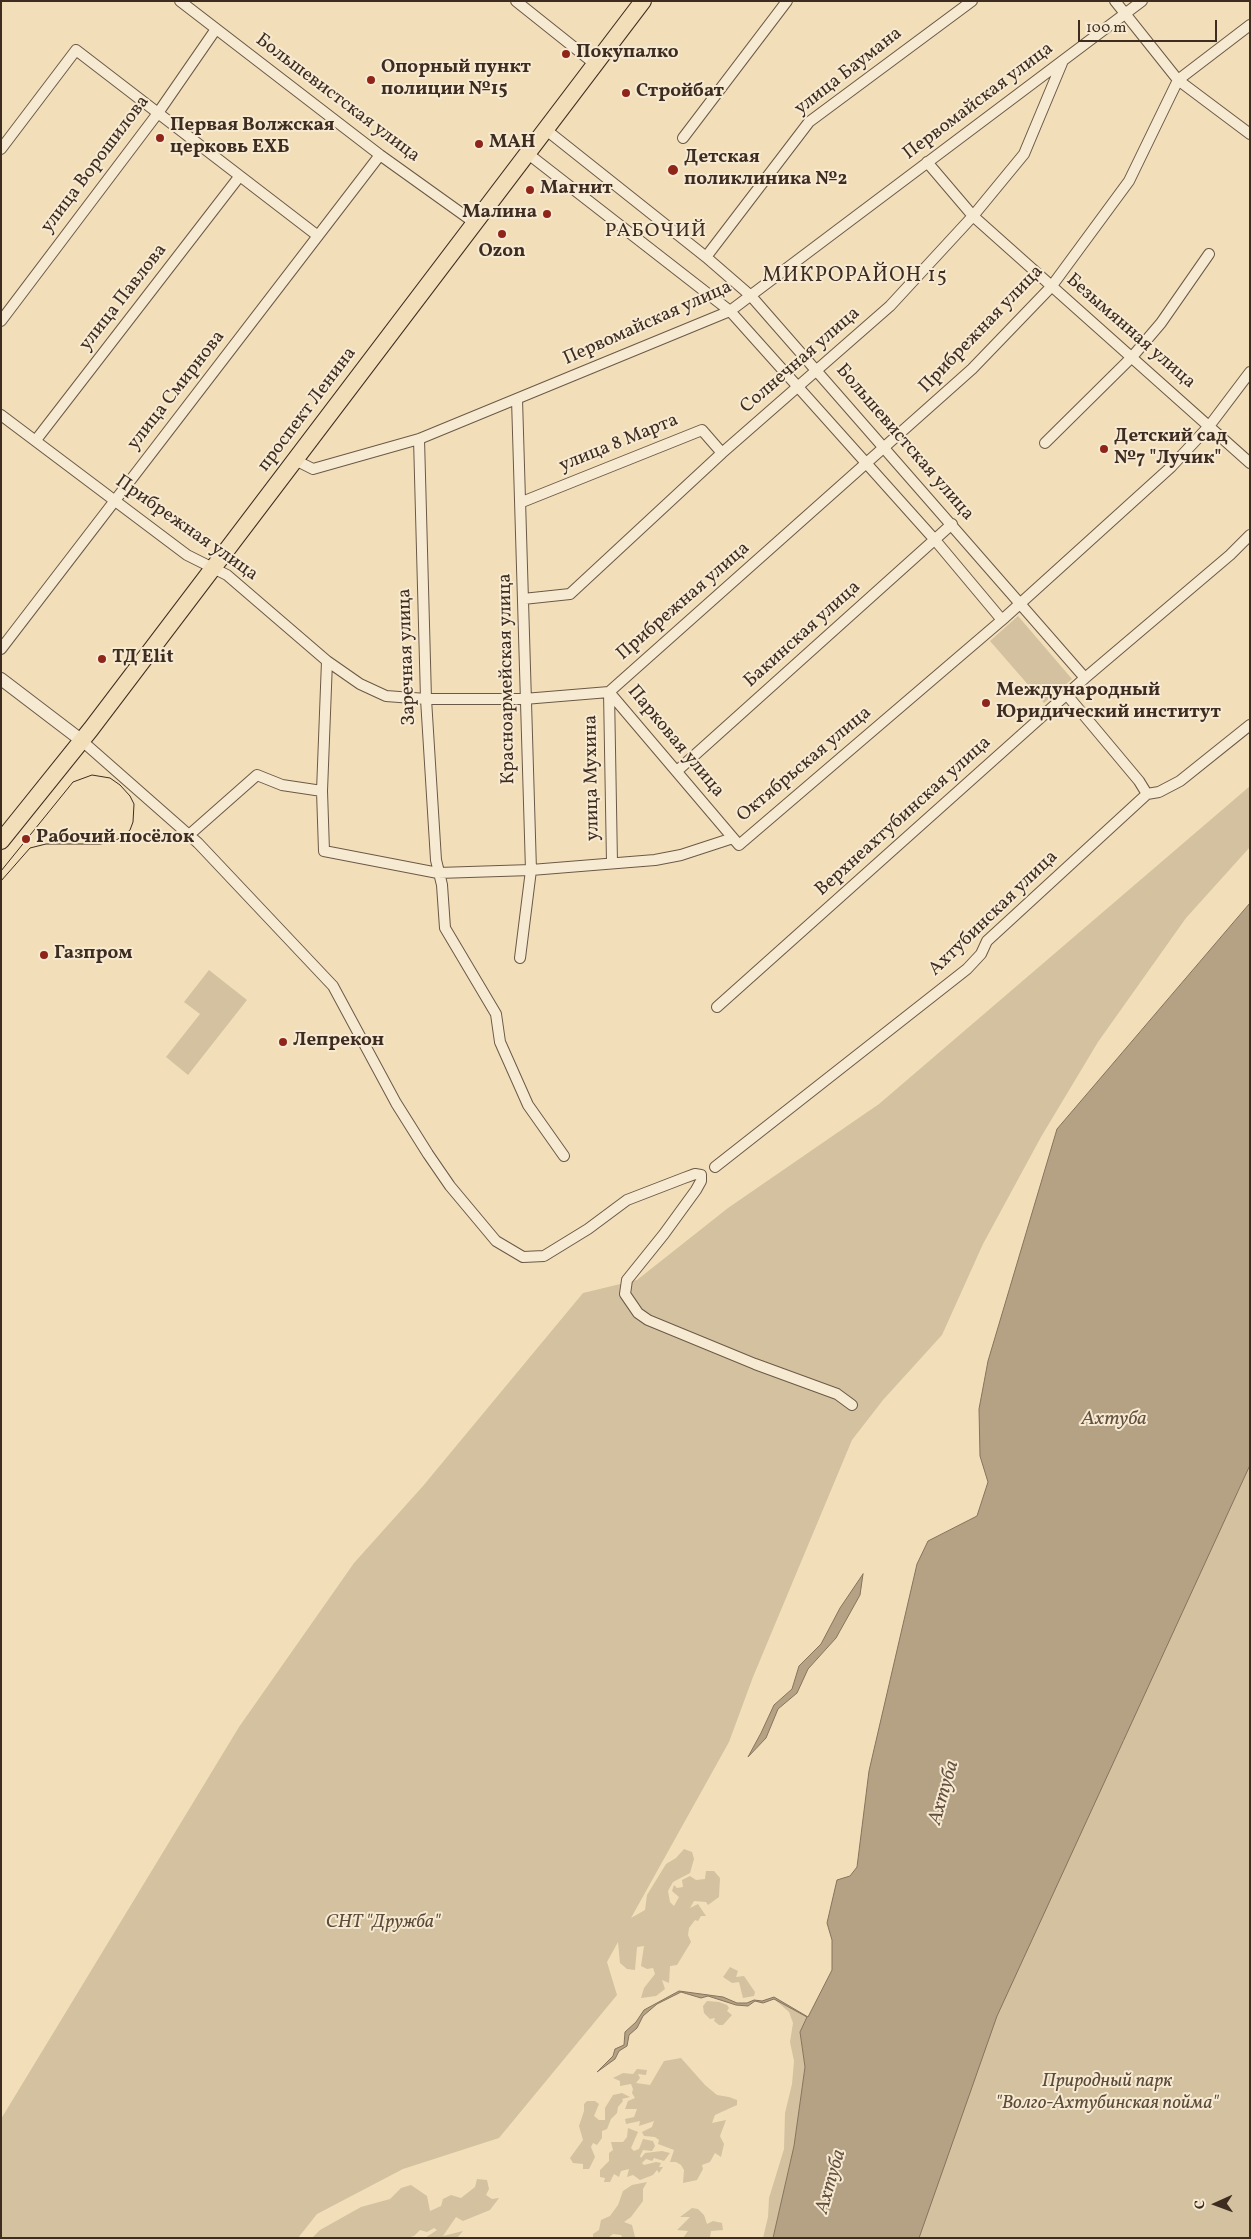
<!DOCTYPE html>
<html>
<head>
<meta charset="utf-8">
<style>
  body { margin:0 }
  #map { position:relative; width:1251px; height:2239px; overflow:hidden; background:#f2dfb9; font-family:Vollkorn,serif }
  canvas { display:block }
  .frame { position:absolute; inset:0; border:2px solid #3e2c21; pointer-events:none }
  .north { position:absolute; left:1191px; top:2179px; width:50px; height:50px; -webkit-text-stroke:4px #f7ead2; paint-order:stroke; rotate:268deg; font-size:14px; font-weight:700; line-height:20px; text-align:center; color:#3e2c21 }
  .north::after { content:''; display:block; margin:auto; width:18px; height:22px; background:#3e2c21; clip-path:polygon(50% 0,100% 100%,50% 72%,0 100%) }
  .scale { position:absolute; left:1078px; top:20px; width:139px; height:22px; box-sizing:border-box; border:2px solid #3e2c21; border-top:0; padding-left:6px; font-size:15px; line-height:18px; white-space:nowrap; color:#3e2c21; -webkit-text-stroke:4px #f7ead2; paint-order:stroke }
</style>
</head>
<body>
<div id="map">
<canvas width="1251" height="2239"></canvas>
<div class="frame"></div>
<div class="north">С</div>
<div class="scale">100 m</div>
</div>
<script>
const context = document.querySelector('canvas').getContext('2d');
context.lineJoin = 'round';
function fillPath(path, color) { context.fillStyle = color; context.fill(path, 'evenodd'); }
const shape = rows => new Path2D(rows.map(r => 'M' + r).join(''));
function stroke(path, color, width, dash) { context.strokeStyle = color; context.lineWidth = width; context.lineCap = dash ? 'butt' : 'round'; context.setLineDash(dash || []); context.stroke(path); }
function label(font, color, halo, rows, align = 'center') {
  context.font = font + ' Vollkorn,serif'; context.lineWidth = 4; context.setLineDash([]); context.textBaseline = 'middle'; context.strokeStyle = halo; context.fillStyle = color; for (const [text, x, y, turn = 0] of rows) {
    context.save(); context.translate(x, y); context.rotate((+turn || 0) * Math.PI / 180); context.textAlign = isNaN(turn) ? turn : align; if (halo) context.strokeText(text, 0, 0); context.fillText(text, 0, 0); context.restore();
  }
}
const green = shape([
  [1018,616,1072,679,1044,703,990,641],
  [1250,786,1250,847,1186,918,1098,1042,1041,1137,983,1244,942,1335,883,1400,852,1440,753,1677,729,1742,631,1918,645,1910,647,1895,666,1864,676,1858,684,1849,692,1852,694,1859,690,1873,673,1882,668,1891,670,1902,674,1906,679,1897,672,1891,674,1885,677,1888,683,1887,682,1880,690,1876,696,1880,705,1879,706,1871,714,1871,720,1878,719,1897,708,1905,706,1902,694,1901,690,1908,698,1904,706,1916,701,1916,698,1921,695,1920,689,1928,688,1935,691,1942,677,1965,670,1966,669,1983,662,1980,665,1989,656,1996,641,1998,644,1988,655,1974,653,1968,647,1969,641,1966,644,1946,637,1947,635,1970,627,1969,620,1963,618,1942,607,1962,617,1995,499,2138,403,2169,317,2214,298,2238,1,2238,1,2119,239,1727,354,1563,423,1486,583,1293,637,1280,728,1208,879,1104],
  [209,970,247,1000,188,1075,166,1057,200,1014,184,1002],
  [1250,1435,1250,2238,896,2238],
  [730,1967,738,1971,736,1977,744,1976,755,1992,754,1996,743,1998,739,1982,732,1983,723,1977],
  [774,1999,808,2017,800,2032,805,2067,794,2146,773,2238,763,2238,768,2217,769,2198,784,2149,785,2113,792,2084,794,2061,790,2042,793,2023,789,2012],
  [707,2001,719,2002,727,2005,729,2008,727,2011,732,2015,723,2025,719,2025,714,2021,715,2018,710,2019,704,2013,703,2006],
  [681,2058,705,2085,717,2095,729,2097,737,2100,737,2105,715,2115,712,2123,726,2120,720,2136,724,2144,721,2157,715,2153,710,2162,702,2165,703,2169,697,2180,683,2183,684,2170,681,2165,676,2162,670,2162,674,2150,658,2144,659,2140,655,2137,644,2136,642,2132,652,2127,654,2121,639,2126,640,2121,626,2124,625,2119,634,2117,637,2109,625,2109,628,2101,635,2098,632,2093,633,2089,631,2084,620,2086,620,2081,613,2078,623,2073,633,2074,637,2069,647,2070,646,2075,638,2074,640,2078,636,2083,650,2085,664,2061],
  [622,2093,630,2097,622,2099,623,2101,618,2107,617,2113,611,2119,607,2129,602,2131,602,2138,597,2145,593,2143,591,2147,595,2157,589,2169,583,2169,583,2164,573,2163,570,2158,583,2140,579,2126,584,2111,584,2104,587,2101,595,2101,599,2104,594,2116,599,2120,605,2120,605,2108,613,2095],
  [628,2128,638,2132,631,2148,634,2151,639,2149,643,2139,653,2141,655,2146,652,2151,643,2150,640,2156,641,2158,645,2153,662,2151,670,2153,664,2161,654,2158,652,2161,646,2159,642,2163,644,2165,656,2162,661,2163,659,2167,663,2167,659,2173,657,2170,653,2175,640,2180,633,2175,627,2177,629,2169,621,2171,619,2177,614,2174,610,2182,604,2182,605,2178,600,2177,600,2170,609,2161,609,2153,613,2150,611,2142,623,2142,627,2137],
  [477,2179,487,2180,489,2189,486,2195,492,2199,499,2198,490,2210,463,2221,456,2217,443,2236,463,2231,457,2238,425,2238,437,2230,434,2228,427,2232,420,2230,414,2236,406,2238,312,2238,320,2230,361,2207,390,2199,401,2188,411,2185,427,2196,430,2211,441,2206,443,2199,451,2195,461,2198,475,2187],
  [647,2182,643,2189,643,2201,631,2217,624,2222,632,2225,635,2237,623,2238,621,2235,613,2234,608,2238,593,2238,593,2234,599,2230,601,2220,610,2216,618,2205,623,2191,632,2185],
  [692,2208,698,2209,704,2215,707,2224,713,2221,722,2223,723,2230,711,2231,710,2238,683,2238,688,2231,677,2230,690,2217,680,2217]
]);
const water = shape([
  [1250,903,1250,1465,997,2016,919,2238,773,2238,794,2146,805,2067,800,2032,807,2017,774,1999,763,2003,755,2001,748,2006,736,2005,708,1996,701,1998,681,1992,657,2004,643,2016,637,2028,629,2035,627,2046,619,2051,615,2059,597,2072,613,2056,615,2049,624,2045,625,2032,636,2022,644,2010,679,1991,723,1997,737,2003,747,2003,754,2000,762,2001,774,1997,808,2017,832,1970,832,1940,827,1923,837,1880,850,1876,857,1867,869,1771,917,1564,928,1541,977,1516,988,1482,980,1456,979,1409,988,1361,1057,1129,1250,903],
  [863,1574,860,1595,836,1638,808,1669,797,1693,778,1709,766,1738,748,1757,761,1733,774,1705,792,1689,799,1666,821,1644,840,1608,863,1574]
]);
const minor = shape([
  [180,1,380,155,475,223],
  [516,1,595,64],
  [1115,1,1178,80,1250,134],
  [545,129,706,257,751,296,1085,678],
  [683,138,787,1],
  [1,149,76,50,318,236],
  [527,153,730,311,935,540,1002,620],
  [927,162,973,216,1250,463],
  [706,257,809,122,972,1],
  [1,321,158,113,216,29],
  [517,399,531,870,520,958],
  [1,415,187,555,227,575,327,661,360,684,386,696,426,699,524,699,609,692,972,369,1051,287,1129,181,1178,80,1250,25],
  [419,439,426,699,436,860,442,885,445,928,496,1014,500,1042,528,1105,564,1156],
  [36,440,239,177],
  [1045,443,1132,357,1161,323,1209,254],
  [295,460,313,469,419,439,730,311,1142,1],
  [522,502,702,430,722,453],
  [523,599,570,594,722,453,890,306,973,216,1024,154,1062,63],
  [1,649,380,155],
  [327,661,322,791,324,851,438,873,531,870,655,860,681,855,733,838,739,845,1002,620,1171,467,1210,425,1250,372],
  [609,692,733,838],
  [609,692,612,863],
  [1067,695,1139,781,1147,794],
  [81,740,198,843,333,986,396,1103,428,1154,450,1186,496,1241,523,1257,544,1256,588,1229,627,1200,684,1178,695,1174,701,1175,701,1181,696,1190,664,1234,627,1280,625,1294,638,1313,648,1320,755,1364,837,1394,852,1405],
  [677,771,952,524],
  [189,835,257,775,282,785,322,791],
  [717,1007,1085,678,1230,555,1250,535],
  [715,1167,967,969,981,954,987,941,1147,794,1159,792,1180,781,1250,725]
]);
const tertiary = shape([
  [1,679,81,740]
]);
const primary = shape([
  [1,841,91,729,643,1]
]);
const tram = shape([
  [1,871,73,782,92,775,110,778,120,785,130,796,134,804,133,822,130,830,122,837,112,842,100,844,46,844,30,848,1,881]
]);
const markers = [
  [566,54,5,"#8f2418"],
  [371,80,5,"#8f2418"],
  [626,93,5,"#8f2418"],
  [160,138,5,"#8f2418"],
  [479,144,5,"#8f2418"],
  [673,170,6,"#8f2418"],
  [530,190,5,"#8f2418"],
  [547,214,5,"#8f2418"],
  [502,234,5,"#8f2418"],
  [1104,449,5,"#8f2418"],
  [102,659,5,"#8f2418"],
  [986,703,5,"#8f2418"],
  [26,839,5,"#8f2418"],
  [44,955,5,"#8f2418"],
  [283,1042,5,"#8f2418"]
];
const poiNames = [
  ["Покупалко",576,54],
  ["Опорный пункт",381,69],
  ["полиции №15",381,91],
  ["Стройбат",636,93],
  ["Первая Волжская",170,127],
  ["церковь ЕХБ",170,149],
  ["МАН",489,144],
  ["Детская",684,159],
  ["поликлиника №2",684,181],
  ["Магнит",540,190],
  ["Малина",537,214,"right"],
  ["Ozon",502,253,"center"],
  ["Детский сад",1114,438],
  ["№7 \"Лучик\"",1114,460],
  ["ТД Elit",112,659],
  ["Международный",996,692],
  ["Юридический институт",996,714],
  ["Рабочий посёлок",36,839],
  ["Газпром",54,955],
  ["Лепрекон",293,1042]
];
const streetNames = [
  ["улица Баумана",849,72,-38],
  ["Большевистская улица",337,99,37],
  ["Первомайская улица",979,102,-37],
  ["улица Ворошилова",96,165,-53],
  ["улица Павлова",124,298,-52],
  ["Первомайская улица",648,324,-24],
  ["Прибрежная улица",982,330,-46],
  ["Безымянная улица",1130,332,41],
  ["Солнечная улица",801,361,-41],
  ["улица Смирнова",177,391,-52],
  ["проспект Ленина",308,410,-53],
  ["Большевистская улица",904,443,49],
  ["улица 8 Марта",619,444,-22],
  ["Прибрежная улица",186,529,35],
  ["Прибрежная улица",684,602,-41],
  ["Бакинская улица",803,635,-42],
  ["Заречная улица",408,657,-92],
  ["Красноармейская улица",508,679,-91],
  ["Парковая улица",675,742,50],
  ["Октябрьская улица",805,765,-40],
  ["улица Мухина",593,778,-91],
  ["Верхнеахтубинская улица",904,817,-42],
  ["Ахтубинская улица",994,914,-44]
];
const parkNames = [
  ["СНТ \"Дружба\"",383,1924],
  ["Природный парк",1107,2083],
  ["\"Волго-Ахтубинская пойма\"",1107,2105]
];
const neighbourhoodNames = [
  ["РАБОЧИЙ",656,232]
];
const waterNames = [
  ["Ахтуба",1114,1420],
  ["Ахтуба",945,1793,-74],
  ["Ахтуба",832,2182,-74]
];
const quarterNames = [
  ["МИКРОРАЙОН 15",855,277]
];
fillPath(green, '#d3c19f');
fillPath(water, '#b5a285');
stroke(water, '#85735d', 1);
stroke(minor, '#6b5947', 12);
stroke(tertiary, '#6b5947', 14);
stroke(primary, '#3e2c21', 18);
stroke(minor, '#f7ead2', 10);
stroke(tertiary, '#f7ead2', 12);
stroke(primary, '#f2dfb9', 16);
stroke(tram, '#3e2c21', 1);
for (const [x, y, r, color] of markers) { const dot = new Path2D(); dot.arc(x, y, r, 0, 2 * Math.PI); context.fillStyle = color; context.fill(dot); stroke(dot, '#f7ead2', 2); }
label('bold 19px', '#3e2c21', '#f7ead2', poiNames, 'left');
label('19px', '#3e2c21', '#f7ead2', streetNames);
label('italic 19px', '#5c4a3a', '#f7ead2', parkNames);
context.letterSpacing = '1px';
label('20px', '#3e2c21', '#f7ead2', neighbourhoodNames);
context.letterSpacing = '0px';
label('italic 20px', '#624f3f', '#f7ead2', waterNames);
context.letterSpacing = '1px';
label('21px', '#3e2c21', '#f7ead2', quarterNames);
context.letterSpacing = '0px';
</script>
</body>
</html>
